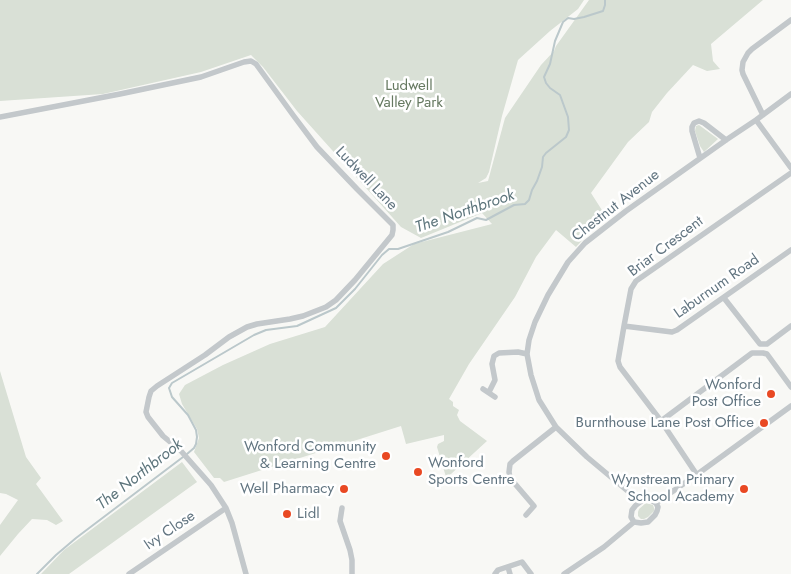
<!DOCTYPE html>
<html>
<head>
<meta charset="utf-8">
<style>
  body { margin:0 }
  canvas { display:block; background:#f8f8f5 }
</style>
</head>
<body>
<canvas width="791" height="574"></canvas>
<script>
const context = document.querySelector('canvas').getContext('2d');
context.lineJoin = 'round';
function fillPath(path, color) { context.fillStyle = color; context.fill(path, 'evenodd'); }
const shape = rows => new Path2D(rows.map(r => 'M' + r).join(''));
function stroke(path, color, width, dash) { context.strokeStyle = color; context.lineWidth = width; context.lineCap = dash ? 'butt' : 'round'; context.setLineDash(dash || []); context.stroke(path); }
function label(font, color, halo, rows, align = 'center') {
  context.font = font + ' Jost,sans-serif'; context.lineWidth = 5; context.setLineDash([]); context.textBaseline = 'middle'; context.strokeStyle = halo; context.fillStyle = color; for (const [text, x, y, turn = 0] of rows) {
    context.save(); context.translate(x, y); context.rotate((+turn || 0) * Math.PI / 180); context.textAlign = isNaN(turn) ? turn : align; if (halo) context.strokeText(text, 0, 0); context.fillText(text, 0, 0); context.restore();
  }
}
const green = shape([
  [0,0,584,0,578,9,550,31,518,60,502,116,489,172,486,178,478,183,488,181,505,118,541,65,554,51,556,46,589,0,763,0,711,44,713,61,720,69,707,71,693,65,667,93,652,112,649,122,628,142,591,193,607,218,593,224,590,232,576,247,556,230,536,257,515,297,469,364,449,399,453,402,453,406,459,410,457,415,460,421,487,441,451,474,446,477,437,447,438,444,444,441,444,435,406,444,401,426,224,482,220,478,214,478,194,452,199,438,197,429,182,404,179,394,185,385,223,365,270,344,325,327,383,264,414,244,492,224,482,213,421,238,401,227,297,111,263,67,251,55,201,72,103,94,0,101],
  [699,125,718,139,704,152,700,146,695,131,696,126],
  [0,371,26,457,41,478,36,484,63,521,56,525,47,520,32,519,18,534,0,556,0,525,18,500,6,494,0,493],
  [182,462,197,482,69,574,41,574,64,550],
  [646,503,653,505,654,508,654,511,648,517,644,519,641,519,638,516,638,512,639,509]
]);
const stream = shape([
  [187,454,194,448,196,444,197,437,196,430,188,415,172,397,169,388,172,383,254,335,266,330,297,326,336,308,355,289,382,255,389,249,398,249,448,232,477,218,486,220,514,205,525,204,529,200,532,190,537,181,542,167,543,157,546,153,566,137,569,130,568,117,560,95,550,88,546,83,544,77,550,64,555,41,563,22,568,18,574,19,584,17,603,11,605,5,605,0],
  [37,574,56,555,76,538,183,457]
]);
const minor = shape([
  [763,115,743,74,742,70,743,62,748,53,752,49,791,20],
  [0,117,120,94,201,77,244,62,251,61,256,64,293,115,317,147,357,189,393,225,393,230,392,235,355,280,336,300,326,307,303,316,290,319,257,324,247,327,229,337,205,355,157,386,151,391,149,397,146,412,148,417,163,436,181,451,211,485,226,508,232,523,246,574],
  [756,120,791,168],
  [700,158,692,131,692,127,694,123,699,121,704,123,726,140],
  [724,298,760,344,767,344,791,326],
  [624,326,672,332,677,330,791,250],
  [483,389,495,397],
  [489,392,495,380,492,364,494,356,499,353,518,352,527,354],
  [661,421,752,353,763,353,767,354,791,387],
  [697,475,661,421,620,367,618,361,624,326,631,289,636,281,791,173],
  [644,499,649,499,656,503,658,507,657,511,655,515,648,522,641,523,634,522,631,517,632,510,636,505,644,499],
  [638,503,630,493,587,457,556,427,539,400,531,375,527,354,529,340,535,322,548,295,568,262,585,243,626,211,726,140,756,120,791,94],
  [656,503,699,473,791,406],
  [342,508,340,521,350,550,352,560,352,574],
  [526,515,534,506,510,478,509,472,510,464,513,461,556,427],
  [508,567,510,574],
  [129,574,226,508],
  [495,574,498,570,522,562,531,574],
  [564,574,604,547,634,522]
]);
const markers = [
  [771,394,5,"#e94923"],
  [764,423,5,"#e94923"],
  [386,456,5,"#e94923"],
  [418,472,5,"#e94923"],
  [344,489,5,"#e94923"],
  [744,489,5,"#e94923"],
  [287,514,5,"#e94923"]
];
const parkNames = [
  ["Ludwell",409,86],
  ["Valley Park",409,103]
];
const streetNames = [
  ["Ludwell Lane",366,179,46],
  ["Chestnut Avenue",616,206,-38],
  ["Briar Crescent",666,247,-37],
  ["Laburnum Road",717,287,-35],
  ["Ivy Close",170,531,-34]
];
const poiNames = [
  ["Wonford",761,385],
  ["Post Office",761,402],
  ["Burnthouse Lane Post Office",754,423],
  ["Wonford Community",376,447],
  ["& Learning Centre",376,464],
  ["Wonford",428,463,"left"],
  ["Sports Centre",428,480,"left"],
  ["Wynstream Primary",734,480],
  ["School Academy",734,497],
  ["Well Pharmacy",334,489],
  ["Lidl",297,514,"left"]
];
const waterNames = [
  ["The Northbrook",465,212,-19],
  ["The Northbrook",140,475,-38]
];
fillPath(green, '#d9e0d6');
stroke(stream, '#bbc8cb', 2);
stroke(minor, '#c3c8cb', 5.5);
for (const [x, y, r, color] of markers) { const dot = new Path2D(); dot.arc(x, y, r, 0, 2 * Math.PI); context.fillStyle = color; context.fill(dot); stroke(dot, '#fff', 2); }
label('15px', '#667961', '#fff', parkNames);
label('15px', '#627581', '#fff', streetNames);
label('15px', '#627581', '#fff', poiNames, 'right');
label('italic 16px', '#5d757c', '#fff', waterNames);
</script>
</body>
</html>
